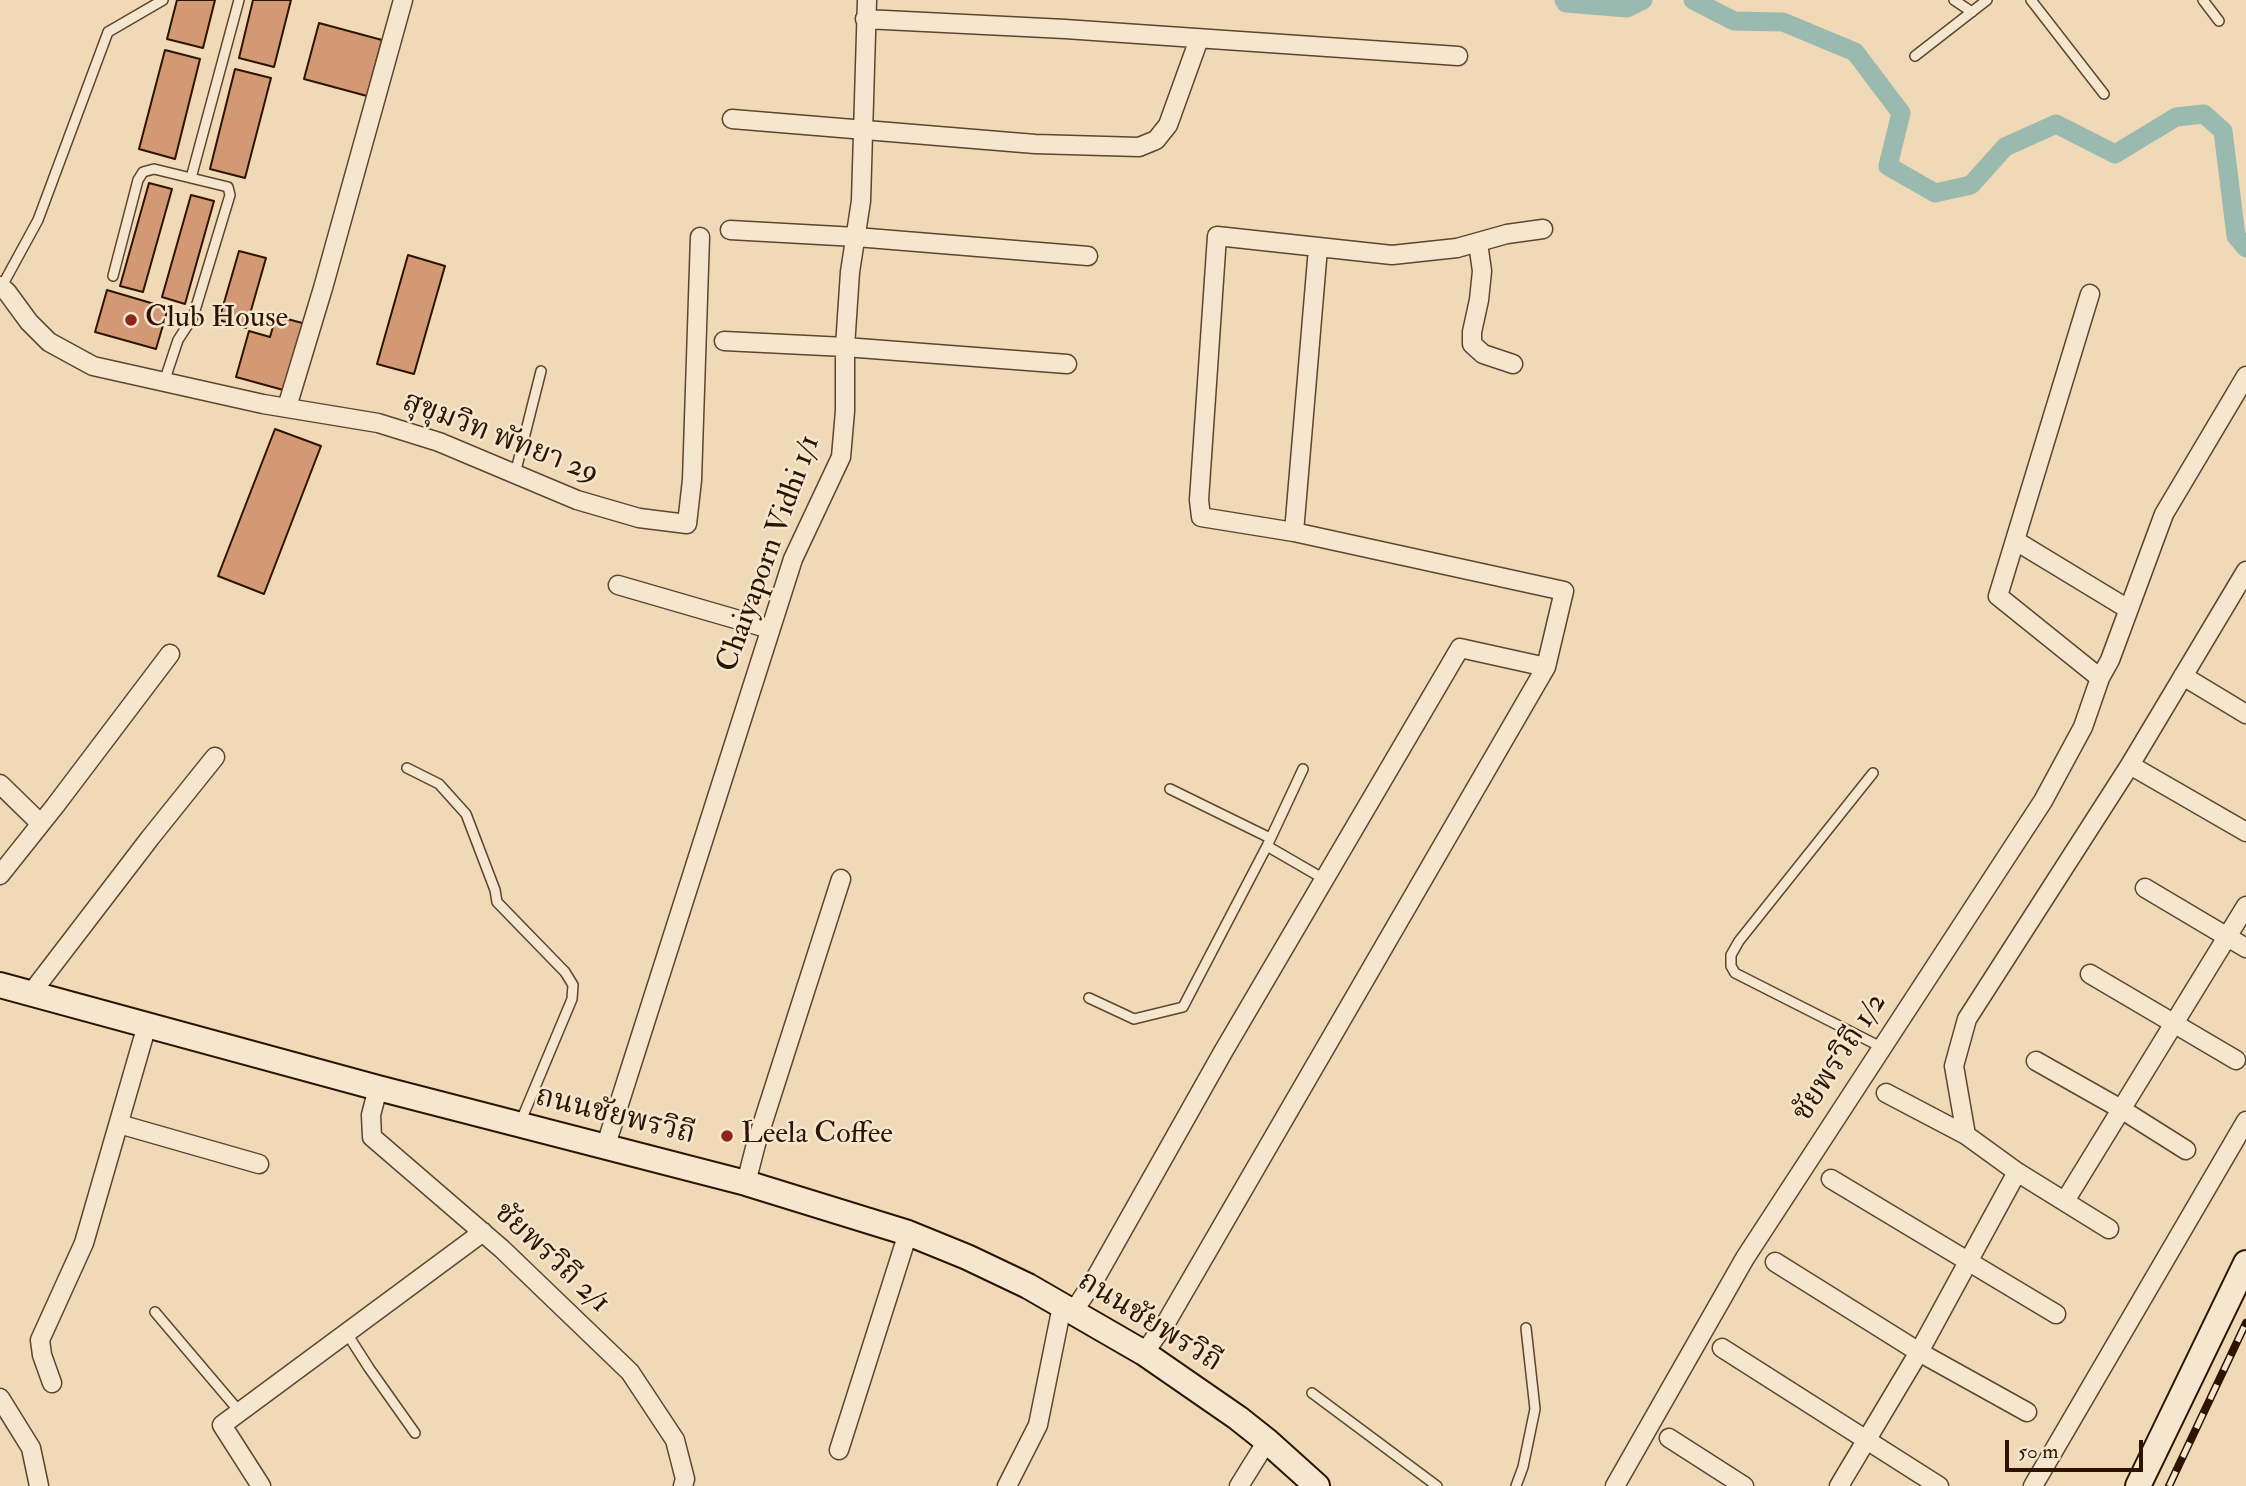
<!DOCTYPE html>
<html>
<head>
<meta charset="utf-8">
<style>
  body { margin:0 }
  #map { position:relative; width:2246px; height:1486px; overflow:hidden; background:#f0d9b6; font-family:"IM FELL Double Pica",serif }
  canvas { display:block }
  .scale { position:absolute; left:2005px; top:1440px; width:138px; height:32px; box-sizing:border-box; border:4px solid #2d1400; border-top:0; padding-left:9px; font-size:21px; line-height:24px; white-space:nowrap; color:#2d1400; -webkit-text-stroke:5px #f5e6d0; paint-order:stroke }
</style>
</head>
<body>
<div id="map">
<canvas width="2246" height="1486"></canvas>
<div class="scale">50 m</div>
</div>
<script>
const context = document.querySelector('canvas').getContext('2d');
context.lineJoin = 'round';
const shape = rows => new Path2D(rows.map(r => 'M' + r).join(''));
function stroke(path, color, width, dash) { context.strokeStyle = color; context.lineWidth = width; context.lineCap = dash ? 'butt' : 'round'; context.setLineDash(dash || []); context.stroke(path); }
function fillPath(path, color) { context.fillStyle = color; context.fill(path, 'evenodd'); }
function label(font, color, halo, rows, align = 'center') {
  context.font = font + ' "IM FELL Double Pica","Noto Serif Thai",serif'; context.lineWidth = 5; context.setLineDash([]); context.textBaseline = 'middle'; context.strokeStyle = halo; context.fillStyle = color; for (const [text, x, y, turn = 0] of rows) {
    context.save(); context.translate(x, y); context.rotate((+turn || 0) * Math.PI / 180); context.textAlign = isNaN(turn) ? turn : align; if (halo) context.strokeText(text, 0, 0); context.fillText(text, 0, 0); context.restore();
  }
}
const canal = shape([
  [1564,0,1566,3,1627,8,1643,0],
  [1693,0,1734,21,1783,22,1855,52,1901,113,1888,166,1935,193,1971,185,2005,147,2056,124,2115,154,2176,117,2204,114,2223,131,2236,236,2246,248]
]);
const building = shape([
  [177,0,215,0,203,48,167,39,177,0],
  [253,0,291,0,274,67,239,58,253,0],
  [319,23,382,40,367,96,304,79,319,23],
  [165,50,200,59,175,159,139,149,165,50],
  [235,69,271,78,245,178,210,169,235,69],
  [149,183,172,189,143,292,120,286,149,183],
  [191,195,214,201,185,304,162,297,191,195],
  [239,251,266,258,246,328,219,320,239,251],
  [408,255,445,266,414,374,377,364,408,255],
  [107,290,168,308,156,349,95,332,107,290],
  [276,316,306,324,287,391,236,377,249,331,270,337,276,316],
  [275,429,321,446,264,594,218,576,275,429]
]);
const lane = shape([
  [1954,0,1972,12],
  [2031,0,2104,94],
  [2203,0,2219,21],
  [1915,56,1987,0],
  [113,276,138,180,143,172,154,169,191,178],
  [2,286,38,220,108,32,163,0],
  [164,382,178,340,193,317,230,195,228,187,191,178,239,0],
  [515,474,541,371],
  [407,768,439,784,466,814,495,890,497,902,565,972,573,985,572,999,520,1123],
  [1873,773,1739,941,1731,955,1731,966,1735,973,1881,1047],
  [1170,789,1270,838],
  [1267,846,1324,879],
  [1089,998,1134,1019,1183,1007,1267,846,1303,769],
  [155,1312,239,1411],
  [346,1332,369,1368,415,1433],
  [1312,1393,1437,1486],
  [1516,1486,1523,1467,1535,1409,1526,1328]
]);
const street = shape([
  [865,19,1065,29,1458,56],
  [732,119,1035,144,1139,147,1156,140,1168,125,1199,39],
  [730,230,856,237,1088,256],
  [1478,243,1482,271,1479,300,1472,332,1472,344,1483,354,1513,364],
  [0,286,7,292,29,322,49,342,93,366,263,404,378,423,439,442,577,500,639,518,687,524,692,480,700,237],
  [2090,294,1998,596,2100,678],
  [724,341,845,347,1067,364],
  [287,407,323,288,403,0],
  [1294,532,1318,248],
  [2016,541,2128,609],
  [618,585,770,629],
  [2183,676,2246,714],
  [2130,765,2246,832],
  [0,784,40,823],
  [0,875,55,806,170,654],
  [2145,888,2246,948],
  [2090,974,2236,1060],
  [32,992,150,838,215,757],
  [2036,1061,2121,1109,2186,1150],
  [378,1088,371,1115,372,1137,502,1249,630,1372,675,1440,685,1479,683,1486],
  [1886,1093,1966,1135],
  [119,1124,259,1164],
  [605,1148,793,559,841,457,845,411,845,347,850,272,861,201,867,0],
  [1831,1179,2056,1314],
  [746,1183,756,1144,841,879],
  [2065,1201,2246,906],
  [2109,1229,2017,1172,1966,1135,1954,1066,1967,1019,2130,765,2246,571],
  [1775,1262,1919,1352,2027,1412],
  [1073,1312,1095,1279,1223,1052,1460,648,1546,667],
  [1722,1348,1939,1486],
  [1144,1353,1167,1321,1546,667,1564,591,1294,532,1201,517,1199,500,1217,236,1392,255,1457,248,1507,234,1543,229],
  [52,1383,42,1355,40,1340,84,1243,147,1025],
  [0,1398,31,1448,39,1486],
  [1669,1438,1744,1486],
  [839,1450,908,1233],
  [261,1486,222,1425,483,1232],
  [1007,1486,1038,1425,1062,1306],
  [1239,1486,1267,1441],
  [1615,1486,1745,1258,2043,801,2083,727,2100,678,2110,660,2164,514,2246,376],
  [1839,1486,1919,1352,2017,1172],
  [2033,1486,2246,1121]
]);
const secondary = shape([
  [0,985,378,1088,746,1183,908,1233,967,1257,1028,1286,1144,1353,1238,1418,1267,1441,1317,1486],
  [2138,1486,2246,1263]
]);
const rail = shape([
  [2169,1486,2246,1323]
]);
const markers = [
  [131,320,7,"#8f2418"],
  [727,1136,7,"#8f2418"]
];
const poiNames = [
  ["Club House",145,320],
  ["Leela Coffee",741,1136]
];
const streetNames = [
  ["สุขุมวิท พัทยา 29",500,439,21],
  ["Chaiyaporn Vidhi 1/1",770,554,-70],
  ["ชัยพรวิถี 1/2",1841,1058,-57],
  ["ถนนชัยพรวิถี",615,1117,14],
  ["ชัยพรวิถี 2/1",551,1259,43],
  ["ถนนชัยพรวิถี",1149,1323,32]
];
stroke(canal, '#9abab0', 19);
fillPath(building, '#d39974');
stroke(building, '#2d1400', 2);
stroke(lane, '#5e452e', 12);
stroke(street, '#5e452e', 21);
stroke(secondary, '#2d1400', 28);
stroke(lane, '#f5e6d0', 9);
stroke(street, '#f5e6d0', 18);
stroke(secondary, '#f5e6d0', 24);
stroke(rail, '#2d1400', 8);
stroke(rail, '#f5e6d0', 5, [16]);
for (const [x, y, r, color] of markers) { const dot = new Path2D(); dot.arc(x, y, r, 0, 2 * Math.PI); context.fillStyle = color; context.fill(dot); stroke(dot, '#f5e6d0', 2.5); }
label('30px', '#2d1400', '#f5e6d0', poiNames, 'left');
label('30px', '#2d1400', '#f5e6d0', streetNames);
</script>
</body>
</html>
